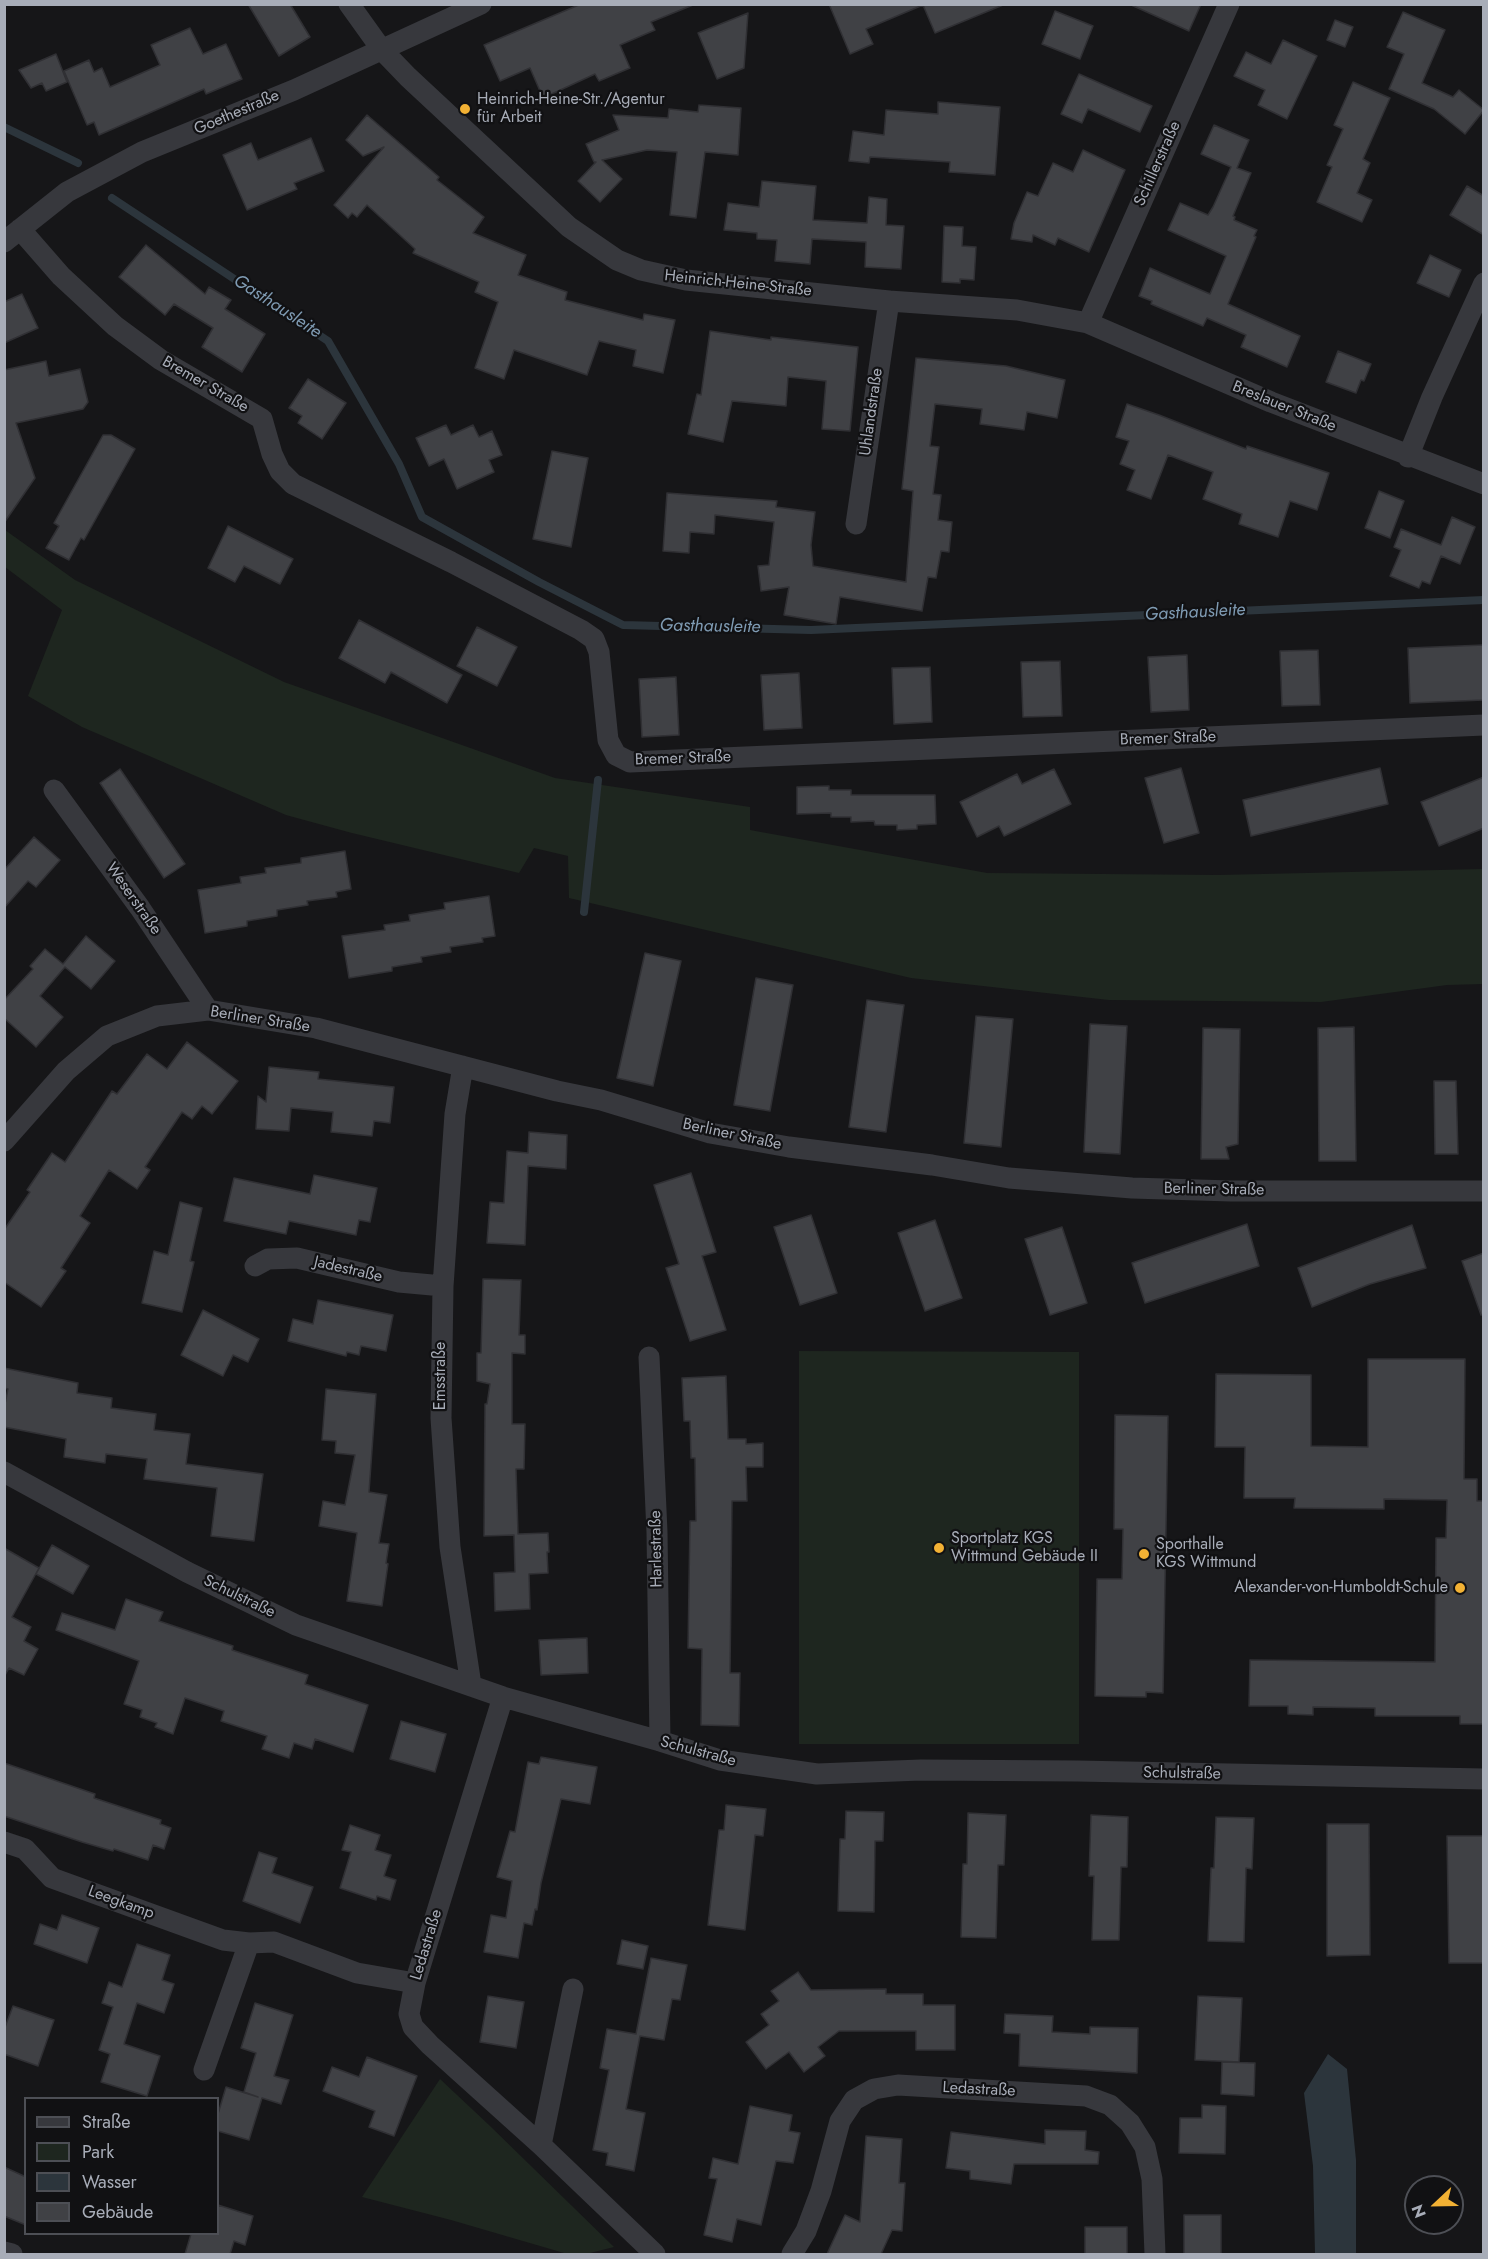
<!DOCTYPE html>
<html>
<head>
<meta charset="utf-8">
<style>
  body { margin:0 }
  #map { position:relative; width:1488px; height:2259px; overflow:hidden; background:#161618; font-family:Jost,sans-serif }
  canvas { display:block }
  .frame { position:absolute; inset:0; border:6px solid #a8adb8; pointer-events:none }
  .legend { position:absolute; left:24px; top:2097px; width:195px; height:138px; box-sizing:border-box; background:#111113; border:2px solid #4d4f55; margin:0; padding:8px 10px; list-style:none; font-size:18px; color:#a8adb8 }
  .legend li { display:flex; align-items:center; gap:12px; height:30px }
  .legend b { width:30px; border:2px solid #4d4f55 }
  .north { position:absolute; left:1404px; top:2175px; width:60px; height:60px; box-sizing:border-box; background:#111113; border:2px solid #4d4f55; border-radius:50%; rotate:248deg; font-size:16px; font-weight:700; line-height:24px; text-align:center; color:#a8adb8 }
  .north::after { content:''; display:block; margin:auto; width:21px; height:27px; background:#f2b134; clip-path:polygon(50% 0,100% 100%,50% 72%,0 100%) }
</style>
</head>
<body>
<div id="map">
<canvas width="1488" height="2259"></canvas>
<div class="frame"></div>
<ul class="legend">
<li><b style="height:8px;background:#37383d"></b>Straße</li>
<li><b style="height:16px;background:#1e261f"></b>Park</li>
<li><b style="height:16px;background:#2c353c"></b>Wasser</li>
<li><b style="height:16px;background:#404145"></b>Gebäude</li>
</ul>
<div class="north">N</div>
</div>
<script>
const context = document.querySelector('canvas').getContext('2d');
context.lineJoin = 'round';
function fillPath(path, color) { context.fillStyle = color; context.fill(path, 'evenodd'); }
const shape = rows => new Path2D(rows.map(r => 'M' + r).join(''));
function stroke(path, color, width, dash) { context.strokeStyle = color; context.lineWidth = width; context.lineCap = dash ? 'butt' : 'round'; context.setLineDash(dash || []); context.stroke(path); }
function label(font, color, halo, rows, align = 'center') {
  context.font = font + ' Jost,sans-serif'; context.lineWidth = 4.5; context.setLineDash([]); context.textBaseline = 'middle'; context.strokeStyle = halo; context.fillStyle = color; for (const [text, x, y, turn = 0] of rows) {
    context.save(); context.translate(x, y); context.rotate((+turn || 0) * Math.PI / 180); context.textAlign = isNaN(turn) ? turn : align; if (halo) context.strokeText(text, 0, 0); context.fillText(text, 0, 0); context.restore();
  }
}
const green = shape([
  [5,530,75,580,284,682,555,778,750,807,750,830,987,873,1218,875,1483,869,1483,984,1447,985,1321,1002,1109,1000,911,978,569,898,568,856,534,848,519,873,352,833,286,815,82,727,28,696,62,610,5,567],
  [799,1351,1079,1352,1079,1744,799,1744],
  [440,2079,489,2125,614,2247,586,2254,564,2253,451,2220,362,2197]
]);
const water = shape([
  [1328,2054,1347,2069,1356,2160,1356,2254,1315,2254,1313,2166,1304,2093]
]);
const stream = shape([
  [4,127,78,163],
  [112,198,328,341,399,464,422,517,539,582,623,625,811,630,1484,600],
  [584,912,598,780]
]);
const building = shape([
  [248,4,290,4,310,37,279,56,248,4],
  [581,4,693,4,693,5,651,22,655,30,620,45,630,68,599,81,595,74,543,98,530,68,500,81,484,45,581,4],
  [829,4,1003,4,1003,5,935,33,923,5,866,29,873,44,850,54,829,4],
  [1129,4,1201,4,1189,31,1129,4],
  [1055,11,1093,26,1080,59,1042,44,1055,11],
  [1403,12,1445,30,1422,83,1453,97,1459,90,1484,110,1465,134,1434,109,1389,89,1404,54,1387,47,1403,12],
  [748,13,744,68,717,79,698,33,748,13],
  [1335,20,1353,27,1345,47,1327,40,1335,20],
  [190,28,203,54,226,44,242,79,206,94,204,89,99,135,94,122,87,125,64,71,89,60,94,72,102,68,110,87,160,65,151,45,190,28],
  [1283,40,1317,56,1287,119,1258,105,1265,90,1234,76,1246,52,1271,64,1283,40],
  [56,54,67,82,46,91,42,83,31,88,19,70,56,54],
  [1079,74,1152,106,1140,132,1088,109,1082,123,1061,114,1079,74],
  [1353,82,1390,98,1363,159,1370,163,1357,193,1372,200,1362,222,1317,202,1332,167,1327,165,1343,129,1334,125,1353,82],
  [938,102,1000,107,995,175,949,172,950,162,870,157,869,163,849,161,853,131,884,135,886,110,938,114,938,102],
  [699,105,741,108,738,155,705,152,696,218,670,215,677,152,647,150,602,160,622,179,600,202,578,181,596,162,594,162,586,144,619,130,613,115,668,118,669,109,698,112,699,105],
  [367,115,439,177,437,180,484,217,473,233,526,255,518,275,567,292,565,300,643,320,644,314,675,320,663,373,633,366,636,350,599,341,587,375,514,350,504,379,475,368,498,302,475,292,479,282,413,253,415,249,367,205,357,217,352,213,348,218,334,205,384,147,363,156,346,140,367,115],
  [1214,125,1249,140,1237,168,1251,173,1233,216,1235,217,1234,220,1257,230,1254,236,1256,237,1228,304,1300,336,1287,367,1241,347,1246,335,1207,318,1203,326,1151,304,1152,301,1139,296,1150,268,1210,294,1226,256,1168,230,1180,203,1208,215,1213,207,1231,167,1201,154,1214,125],
  [311,138,324,171,294,183,297,189,247,210,223,155,251,143,258,160,311,138],
  [1083,150,1125,170,1089,252,1058,238,1055,245,1033,235,1032,242,1011,239,1014,223,1027,192,1038,196,1053,163,1073,172,1083,150],
  [762,181,816,186,813,220,867,223,869,197,887,199,886,225,904,226,901,269,865,267,866,242,812,239,810,264,775,261,777,240,757,239,757,233,724,230,728,203,759,207,762,181],
  [1467,186,1484,196,1484,235,1450,215,1467,186],
  [944,226,963,227,962,246,976,247,974,280,960,279,960,283,942,282,944,226],
  [146,245,205,294,209,287,231,300,225,309,265,334,242,372,202,347,213,328,174,304,165,315,119,277,146,245],
  [1430,255,1461,270,1449,297,1417,283,1430,255],
  [22,294,38,328,4,343,4,302,22,294],
  [710,331,771,340,771,337,858,347,850,431,822,429,826,381,788,377,786,406,732,401,723,442,688,434,697,394,701,395,710,331],
  [1338,351,1371,364,1364,381,1361,380,1356,393,1326,382,1338,351],
  [916,358,1006,366,1065,380,1057,418,1027,412,1024,430,980,424,982,409,935,404,930,446,939,447,933,494,941,495,938,520,952,522,949,552,941,551,936,578,928,577,922,611,840,597,836,624,784,615,789,587,761,591,758,566,769,565,774,522,715,515,714,534,690,532,689,553,663,551,667,493,777,501,776,507,815,512,811,545,813,566,906,582,913,491,902,489,916,358],
  [46,361,49,376,80,369,88,402,83,409,16,423,35,478,4,523,4,370,46,361],
  [308,379,346,403,322,439,298,423,302,416,289,408,308,379],
  [1127,404,1159,415,1246,449,1247,446,1329,473,1317,510,1290,501,1278,537,1239,524,1242,514,1203,499,1213,472,1168,455,1151,499,1127,490,1135,470,1120,464,1129,441,1116,437,1127,404],
  [446,425,451,435,473,425,479,437,492,431,502,455,489,460,494,472,457,489,444,459,429,466,416,438,446,425],
  [103,435,111,435,135,449,84,540,81,538,69,560,46,548,59,526,54,523,103,435],
  [552,451,588,458,571,547,533,539,552,451],
  [1379,491,1404,501,1390,538,1365,528,1379,491],
  [1452,517,1475,527,1460,564,1441,556,1430,584,1422,581,1419,588,1390,576,1401,550,1394,547,1401,529,1441,545,1452,517],
  [228,526,293,559,280,584,244,566,235,582,208,568,228,526],
  [359,620,462,675,447,703,391,672,385,683,339,658,359,620],
  [477,627,517,647,497,686,457,666,477,627],
  [1484,645,1484,700,1410,703,1408,648,1484,645],
  [1318,650,1320,705,1282,706,1280,651,1318,650],
  [1187,655,1189,710,1151,712,1148,657,1187,655],
  [1060,661,1062,716,1023,717,1021,662,1060,661],
  [930,667,932,722,894,724,892,668,930,667],
  [799,673,802,728,764,730,761,675,799,673],
  [676,677,679,735,642,737,639,679,676,677],
  [1181,768,1199,833,1164,843,1145,778,1181,768],
  [1380,768,1388,804,1251,836,1243,800,1380,768],
  [120,769,185,864,164,878,100,783,120,769],
  [1054,769,1071,804,1004,836,999,826,977,837,960,802,1017,774,1022,784,1054,769],
  [1484,777,1484,828,1439,846,1421,802,1484,777],
  [829,786,829,790,851,790,851,795,935,795,936,824,917,825,917,829,897,830,897,825,875,825,874,821,851,822,851,817,831,817,831,813,797,814,797,787,829,786],
  [34,837,60,860,36,887,28,881,4,908,4,870,34,837],
  [345,851,351,889,336,892,337,897,307,901,308,905,277,910,277,916,247,921,247,926,205,933,198,890,241,883,240,877,266,873,265,868,301,863,301,858,345,851],
  [489,896,495,936,482,938,483,942,450,947,451,952,421,957,422,962,392,967,392,971,349,978,342,936,385,930,384,925,410,921,409,915,445,909,444,903,489,896],
  [86,936,115,961,91,989,65,967,40,996,63,1017,36,1047,4,1018,4,1000,33,969,30,966,45,949,63,964,86,936],
  [645,953,681,961,653,1086,617,1078,645,953],
  [756,978,793,985,770,1111,734,1105,756,978],
  [867,1000,904,1005,886,1132,849,1127,867,1000],
  [976,1016,1013,1019,1001,1147,964,1143,976,1016],
  [1090,1024,1127,1026,1120,1154,1084,1152,1090,1024],
  [1354,1027,1356,1161,1319,1161,1318,1028,1354,1027],
  [1203,1028,1240,1029,1238,1144,1226,1147,1229,1159,1201,1159,1203,1028],
  [187,1042,238,1081,212,1114,202,1106,192,1119,182,1112,145,1167,150,1170,137,1189,109,1170,80,1216,90,1223,61,1268,66,1271,41,1307,4,1282,4,1230,30,1192,27,1190,52,1153,65,1162,112,1091,117,1094,147,1054,167,1069,187,1042],
  [269,1067,319,1072,318,1079,394,1087,390,1123,374,1121,372,1136,331,1132,333,1112,291,1108,289,1131,256,1129,258,1096,266,1102,269,1067],
  [1434,1081,1456,1081,1458,1154,1435,1154,1434,1081],
  [529,1132,567,1135,566,1169,528,1166,525,1245,487,1243,490,1202,504,1203,507,1151,528,1153,529,1132],
  [691,1173,716,1252,702,1256,726,1330,690,1341,666,1268,679,1264,654,1185,691,1173],
  [314,1175,377,1188,370,1222,359,1220,356,1235,289,1221,286,1234,224,1221,234,1178,310,1194,314,1175],
  [180,1202,202,1208,190,1261,194,1262,182,1312,142,1303,154,1251,168,1255,180,1202],
  [811,1215,837,1293,800,1305,774,1227,811,1215],
  [935,1220,962,1298,925,1311,898,1233,935,1220],
  [1247,1224,1259,1266,1145,1303,1132,1263,1247,1224],
  [1412,1225,1426,1268,1370,1284,1312,1307,1298,1268,1412,1225],
  [1062,1227,1087,1303,1050,1315,1025,1239,1062,1227],
  [1484,1253,1484,1314,1481,1315,1462,1261,1484,1253],
  [483,1279,521,1280,519,1335,525,1335,525,1354,512,1353,512,1424,525,1424,524,1469,516,1469,518,1534,548,1533,549,1552,547,1552,548,1573,529,1574,530,1609,495,1611,494,1573,515,1572,514,1535,484,1536,485,1404,487,1404,490,1384,477,1381,477,1353,481,1353,483,1279],
  [318,1300,393,1315,386,1351,361,1346,359,1355,347,1352,346,1356,288,1341,293,1319,313,1324,318,1300],
  [203,1310,259,1339,248,1362,233,1355,223,1376,181,1355,203,1310],
  [1368,1359,1465,1359,1464,1479,1477,1479,1477,1501,1484,1501,1484,1724,1460,1724,1460,1716,1375,1716,1375,1708,1313,1707,1313,1715,1288,1714,1288,1706,1249,1706,1250,1660,1435,1662,1436,1538,1446,1538,1447,1500,1384,1499,1384,1509,1294,1508,1295,1498,1244,1498,1245,1447,1215,1447,1216,1374,1311,1375,1311,1446,1368,1447,1368,1359],
  [4,1368,78,1383,77,1393,112,1398,111,1408,156,1414,154,1430,190,1434,186,1464,263,1474,254,1541,211,1536,217,1488,144,1479,147,1459,106,1454,105,1463,64,1457,66,1439,4,1427,4,1409,8,1389,4,1388,4,1368],
  [726,1376,728,1439,746,1439,746,1444,763,1443,763,1467,746,1467,747,1501,732,1501,730,1673,740,1673,739,1726,701,1725,702,1649,688,1648,690,1521,696,1521,695,1458,691,1458,690,1421,684,1421,682,1378,726,1376],
  [326,1389,376,1394,369,1492,387,1495,379,1543,389,1544,386,1563,388,1564,382,1606,347,1601,357,1533,319,1526,323,1501,345,1505,355,1455,335,1453,336,1441,322,1440,326,1389],
  [1115,1415,1168,1416,1163,1693,1146,1692,1146,1697,1095,1696,1097,1579,1122,1579,1123,1529,1114,1529,1115,1415],
  [52,1545,89,1566,73,1594,36,1574,52,1545],
  [4,1548,39,1568,12,1617,31,1627,24,1641,38,1649,24,1675,9,1668,4,1677,4,1548],
  [126,1599,163,1612,159,1621,233,1646,232,1650,308,1675,305,1684,368,1705,353,1752,315,1739,312,1749,294,1743,289,1758,262,1749,267,1736,221,1721,224,1711,185,1698,173,1734,155,1727,157,1723,140,1717,142,1710,124,1704,139,1661,56,1630,62,1613,115,1630,126,1599],
  [587,1638,588,1673,541,1675,539,1640,587,1638],
  [401,1721,446,1734,435,1772,390,1759,401,1721],
  [541,1757,597,1767,590,1804,561,1799,541,1883,537,1910,535,1909,532,1925,524,1923,518,1958,484,1952,491,1915,506,1918,512,1881,497,1877,510,1831,515,1832,528,1762,539,1764,541,1757],
  [4,1763,95,1794,94,1798,161,1820,160,1824,171,1828,164,1849,153,1845,148,1860,114,1849,113,1851,82,1842,4,1816,4,1763],
  [726,1805,766,1809,763,1836,755,1835,745,1930,708,1925,719,1830,724,1830,726,1805],
  [846,1811,884,1812,883,1841,875,1841,874,1912,838,1911,840,1839,845,1839,846,1811],
  [968,1813,1006,1815,1004,1865,998,1865,996,1938,961,1937,963,1864,967,1864,968,1813],
  [1091,1815,1128,1817,1127,1867,1121,1867,1119,1940,1092,1940,1094,1876,1089,1876,1091,1815],
  [1216,1817,1254,1818,1252,1869,1246,1868,1244,1942,1208,1941,1211,1868,1214,1868,1216,1817],
  [1327,1824,1369,1824,1370,1955,1327,1956,1327,1824],
  [350,1825,380,1835,375,1850,391,1855,384,1876,396,1880,390,1900,377,1896,376,1900,340,1888,351,1852,342,1850,350,1825],
  [1447,1836,1484,1836,1484,1963,1449,1963,1447,1836],
  [259,1852,277,1858,272,1873,313,1887,300,1923,243,1901,259,1852],
  [62,1915,99,1928,87,1963,34,1944,40,1924,57,1930,62,1915],
  [622,1940,648,1946,643,1969,617,1964,622,1940],
  [137,1944,170,1955,162,1980,174,1984,164,2013,137,2003,124,2044,160,2056,147,2096,101,2082,110,2054,99,2050,113,2007,102,2003,109,1982,122,1987,137,1944],
  [651,1958,687,1965,680,2000,672,1999,664,2040,640,2036,626,2109,645,2113,634,2171,606,2165,608,2153,593,2150,609,2070,600,2068,607,2029,636,2034,651,1958],
  [798,1972,811,1990,886,1989,886,1994,923,1994,923,2005,955,2005,955,2050,916,2050,916,2031,839,2031,818,2047,825,2056,804,2072,789,2052,766,2069,746,2042,769,2025,761,2014,779,2001,771,1991,798,1972],
  [488,1996,524,2002,516,2048,480,2042,488,1996],
  [1198,1996,1242,1998,1239,2062,1195,2060,1198,1996],
  [255,2003,293,2015,274,2076,289,2080,281,2104,262,2098,249,2140,218,2131,218,2114,226,2087,258,2097,244,2092,256,2053,241,2048,255,2003],
  [13,2006,54,2020,38,2066,4,2054,4,2030,13,2006],
  [1005,2014,1053,2016,1052,2032,1090,2034,1090,2027,1138,2028,1137,2073,1019,2066,1020,2034,1004,2033,1005,2014],
  [367,2057,417,2076,394,2136,369,2127,375,2111,323,2091,332,2067,359,2077,367,2057],
  [1222,2062,1255,2063,1254,2096,1221,2094,1222,2062],
  [1202,2105,1226,2106,1225,2154,1179,2153,1180,2118,1202,2118,1202,2105],
  [750,2106,792,2115,789,2131,800,2133,793,2163,776,2161,761,2225,737,2219,732,2242,704,2235,717,2179,709,2178,713,2158,738,2164,750,2106],
  [1045,2130,1086,2131,1085,2150,1099,2152,1098,2164,1014,2164,1011,2184,970,2179,970,2171,946,2168,951,2132,1045,2144,1045,2130],
  [866,2136,902,2139,899,2183,905,2183,902,2231,892,2230,881,2254,827,2254,845,2215,860,2222,866,2136],
  [4,2167,26,2177,26,2225,4,2216,4,2167],
  [218,2205,253,2216,245,2245,234,2241,230,2254,185,2254,191,2234,218,2234,218,2205],
  [1184,2215,1221,2215,1221,2254,1184,2254,1184,2215],
  [1085,2227,1127,2227,1127,2254,1085,2254,1085,2227]
]);
const minor = shape([
  [349,4,382,50,408,77,569,227,617,260,641,270,686,280,889,301,1017,310,1088,323,1271,402,1484,484],
  [20,229,61,276,115,326,161,360,262,419,272,454,280,471,293,484,451,562,581,630,594,639,599,652,608,740,616,755,630,762,1484,725],
  [4,242,67,192,142,152,294,90,481,4],
  [1088,323,1229,4],
  [1408,457,1432,397,1484,283],
  [856,524,889,301],
  [54,790,140,908,208,1010],
  [463,1066,455,1114,443,1286,441,1418,450,1547,471,1685],
  [4,1141,66,1071,107,1036,157,1016,208,1010,316,1028,557,1091,601,1100,710,1133,789,1147,932,1165,1009,1178,1132,1188,1231,1191,1484,1191],
  [255,1266,268,1259,297,1258,399,1282,443,1286],
  [649,1357,657,1532,660,1741],
  [4,1472,187,1572,296,1625,503,1697,660,1741,720,1760,817,1774,921,1770,1077,1771,1484,1779],
  [503,1697,415,1983,409,2014,413,2027,430,2045,541,2145,655,2254],
  [4,1842,25,1849,52,1878,223,1940,249,1943],
  [204,2070,249,1943,274,1942,357,1973,415,1983],
  [541,2145,573,1989],
  [4,2252,12,2254],
  [792,2254,806,2231,821,2191,840,2121,854,2100,874,2089,898,2085,1086,2096,1110,2105,1130,2123,1145,2147,1152,2179,1155,2254]
]);
const markers = [
  [465,109,6,"#f2b134"],
  [939,1548,6,"#f2b134"],
  [1144,1554,6,"#f2b134"],
  [1460,1588,6,"#f2b134"]
];
const poiNames = [
  ["Heinrich-Heine-Str./Agentur",477,100],
  ["für Arbeit",477,118],
  ["Sportplatz KGS",951,1539],
  ["Wittmund Gebäude II",951,1557],
  ["Sporthalle",1156,1545],
  ["KGS Wittmund",1156,1563],
  ["Alexander-von-Humboldt-Schule",1448,1588,"right"]
];
const streetNames = [
  ["Goethestraße",237,113,-23],
  ["Schillerstraße",1158,164,-66],
  ["Heinrich-Heine-Straße",738,284,6],
  ["Bremer Straße",205,385,30],
  ["Breslauer Straße",1284,407,22],
  ["Uhlandstraße",872,412,-82],
  ["Bremer Straße",1168,739,-2],
  ["Bremer Straße",683,759,-2],
  ["Weserstraße",133,899,55],
  ["Berliner Straße",260,1020,9],
  ["Berliner Straße",732,1135,12],
  ["Berliner Straße",1214,1190,1],
  ["Jadestraße",348,1270,13],
  ["Emsstraße",441,1376,-90],
  ["Harlestraße",657,1549,-91],
  ["Schulstraße",239,1597,26],
  ["Schulstraße",698,1752,15],
  ["Schulstraße",1182,1774,1],
  ["Leegkamp",121,1903,20],
  ["Ledastraße",427,1945,-73],
  ["Ledastraße",979,2090,3]
];
const waterNames = [
  ["Gasthausleite",277,307,33],
  ["Gasthausleite",1195,613,-3],
  ["Gasthausleite",710,627,1]
];
fillPath(green, '#1e261f');
fillPath(water, '#2c353c');
stroke(stream, '#2c353c', 8);
fillPath(building, '#404145');
stroke(building, '#303034', 1.5);
stroke(minor, '#37383d', 21);
for (const [x, y, r, color] of markers) { const dot = new Path2D(); dot.arc(x, y, r, 0, 2 * Math.PI); context.fillStyle = color; context.fill(dot); stroke(dot, '#111113', 2); }
label('16px', '#a8adb8', '#111113', poiNames, 'left');
label('16px', '#a8adb8', '#111113', streetNames);
label('italic 18px', '#7f9bb3', '#111113', waterNames);
</script>
</body>
</html>
